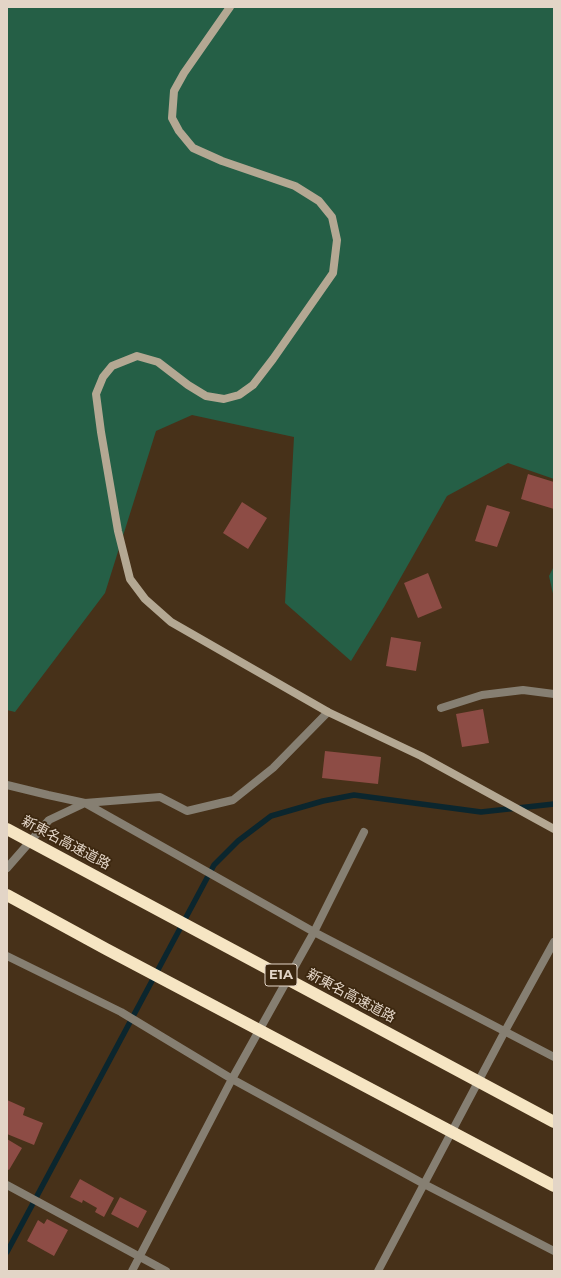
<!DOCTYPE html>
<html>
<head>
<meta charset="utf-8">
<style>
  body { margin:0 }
  #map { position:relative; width:561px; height:1278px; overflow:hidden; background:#473119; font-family:Montserrat,sans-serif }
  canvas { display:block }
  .frame { position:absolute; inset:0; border:8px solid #e3d5c7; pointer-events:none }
</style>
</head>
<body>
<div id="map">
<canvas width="561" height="1278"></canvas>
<div class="frame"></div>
</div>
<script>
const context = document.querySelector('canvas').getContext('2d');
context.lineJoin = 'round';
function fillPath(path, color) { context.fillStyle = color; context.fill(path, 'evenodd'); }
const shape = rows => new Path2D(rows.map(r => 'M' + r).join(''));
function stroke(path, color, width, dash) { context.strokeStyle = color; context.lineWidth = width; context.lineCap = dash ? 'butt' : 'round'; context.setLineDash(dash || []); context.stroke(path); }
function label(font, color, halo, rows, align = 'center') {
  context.font = font + ' Montserrat,"Noto Sans JP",sans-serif'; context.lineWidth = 3.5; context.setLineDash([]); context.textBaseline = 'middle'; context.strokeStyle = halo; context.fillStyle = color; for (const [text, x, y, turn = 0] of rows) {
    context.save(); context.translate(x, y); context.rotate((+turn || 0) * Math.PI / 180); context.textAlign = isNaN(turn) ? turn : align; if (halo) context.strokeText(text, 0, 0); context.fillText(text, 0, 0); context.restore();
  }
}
const green = shape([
  [7,7,554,7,554,479,508,463,447,496,384,607,351,661,285,603,294,437,192,415,156,431,105,593,15,712,7,710],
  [554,566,554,598,549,576]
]);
const stream = shape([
  [7,1252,214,865,238,841,271,816,323,801,354,795,481,812,554,804]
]);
const building = shape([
  [528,474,554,482,554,509,521,499],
  [242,502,267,518,248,549,223,533],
  [487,505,510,512,497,547,475,541],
  [428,573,442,608,418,618,404,583],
  [391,637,421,642,416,671,386,666],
  [483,709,489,743,462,747,456,714],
  [325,751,381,757,378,784,322,778],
  [7,1100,25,1108,23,1115,43,1123,34,1145,7,1134],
  [7,1139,22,1148,9,1170,7,1169],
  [80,1179,114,1198,104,1217,95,1212,97,1208,83,1200,82,1203,70,1197],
  [120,1197,147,1211,138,1228,111,1214],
  [47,1219,68,1230,54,1256,27,1241,38,1220,44,1224]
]);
const street = shape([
  [441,708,482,695,523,690,554,694],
  [7,785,48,795,85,803,314,932,554,1057],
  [7,868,49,820,85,803,160,797,187,811,233,800,273,768,328,712],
  [7,956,121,1012,232,1079,424,1184,554,1251],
  [7,1185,166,1271],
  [132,1271,232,1079,314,932,364,832],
  [378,1271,505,1031,554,942]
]);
const secondary = shape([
  [230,7,184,73,174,91,172,118,179,131,193,148,222,161,295,186,319,201,332,217,337,240,333,273,273,359,253,385,239,395,224,399,206,396,188,385,158,362,137,356,112,366,103,377,96,394,101,432,118,531,130,579,145,599,171,622,328,712,421,756,554,829]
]);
const highwayBridge = shape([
  [7,829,554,1122],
  [7,895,106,949,554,1186]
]);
const shields = [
  [281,975,32]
];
const shieldNames = [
  ["E1A",281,975]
];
const streetNames = [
  ["新東名高速道路",66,843,28],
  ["新東名高速道路",351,996,28]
];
fillPath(green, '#255f46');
stroke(stream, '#0b262e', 5.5);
fillPath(building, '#8d4c45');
stroke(street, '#867f72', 8);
stroke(secondary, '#b4a893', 8);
stroke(highwayBridge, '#f6e5c3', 12);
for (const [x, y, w] of shields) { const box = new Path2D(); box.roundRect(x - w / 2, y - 11, w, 22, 3); context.fillStyle = '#3c270f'; context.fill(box); stroke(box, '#e3d5c7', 1); }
label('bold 13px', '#e3d5c7', null, shieldNames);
label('14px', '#e3d5c7', '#3c270f', streetNames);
</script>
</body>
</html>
